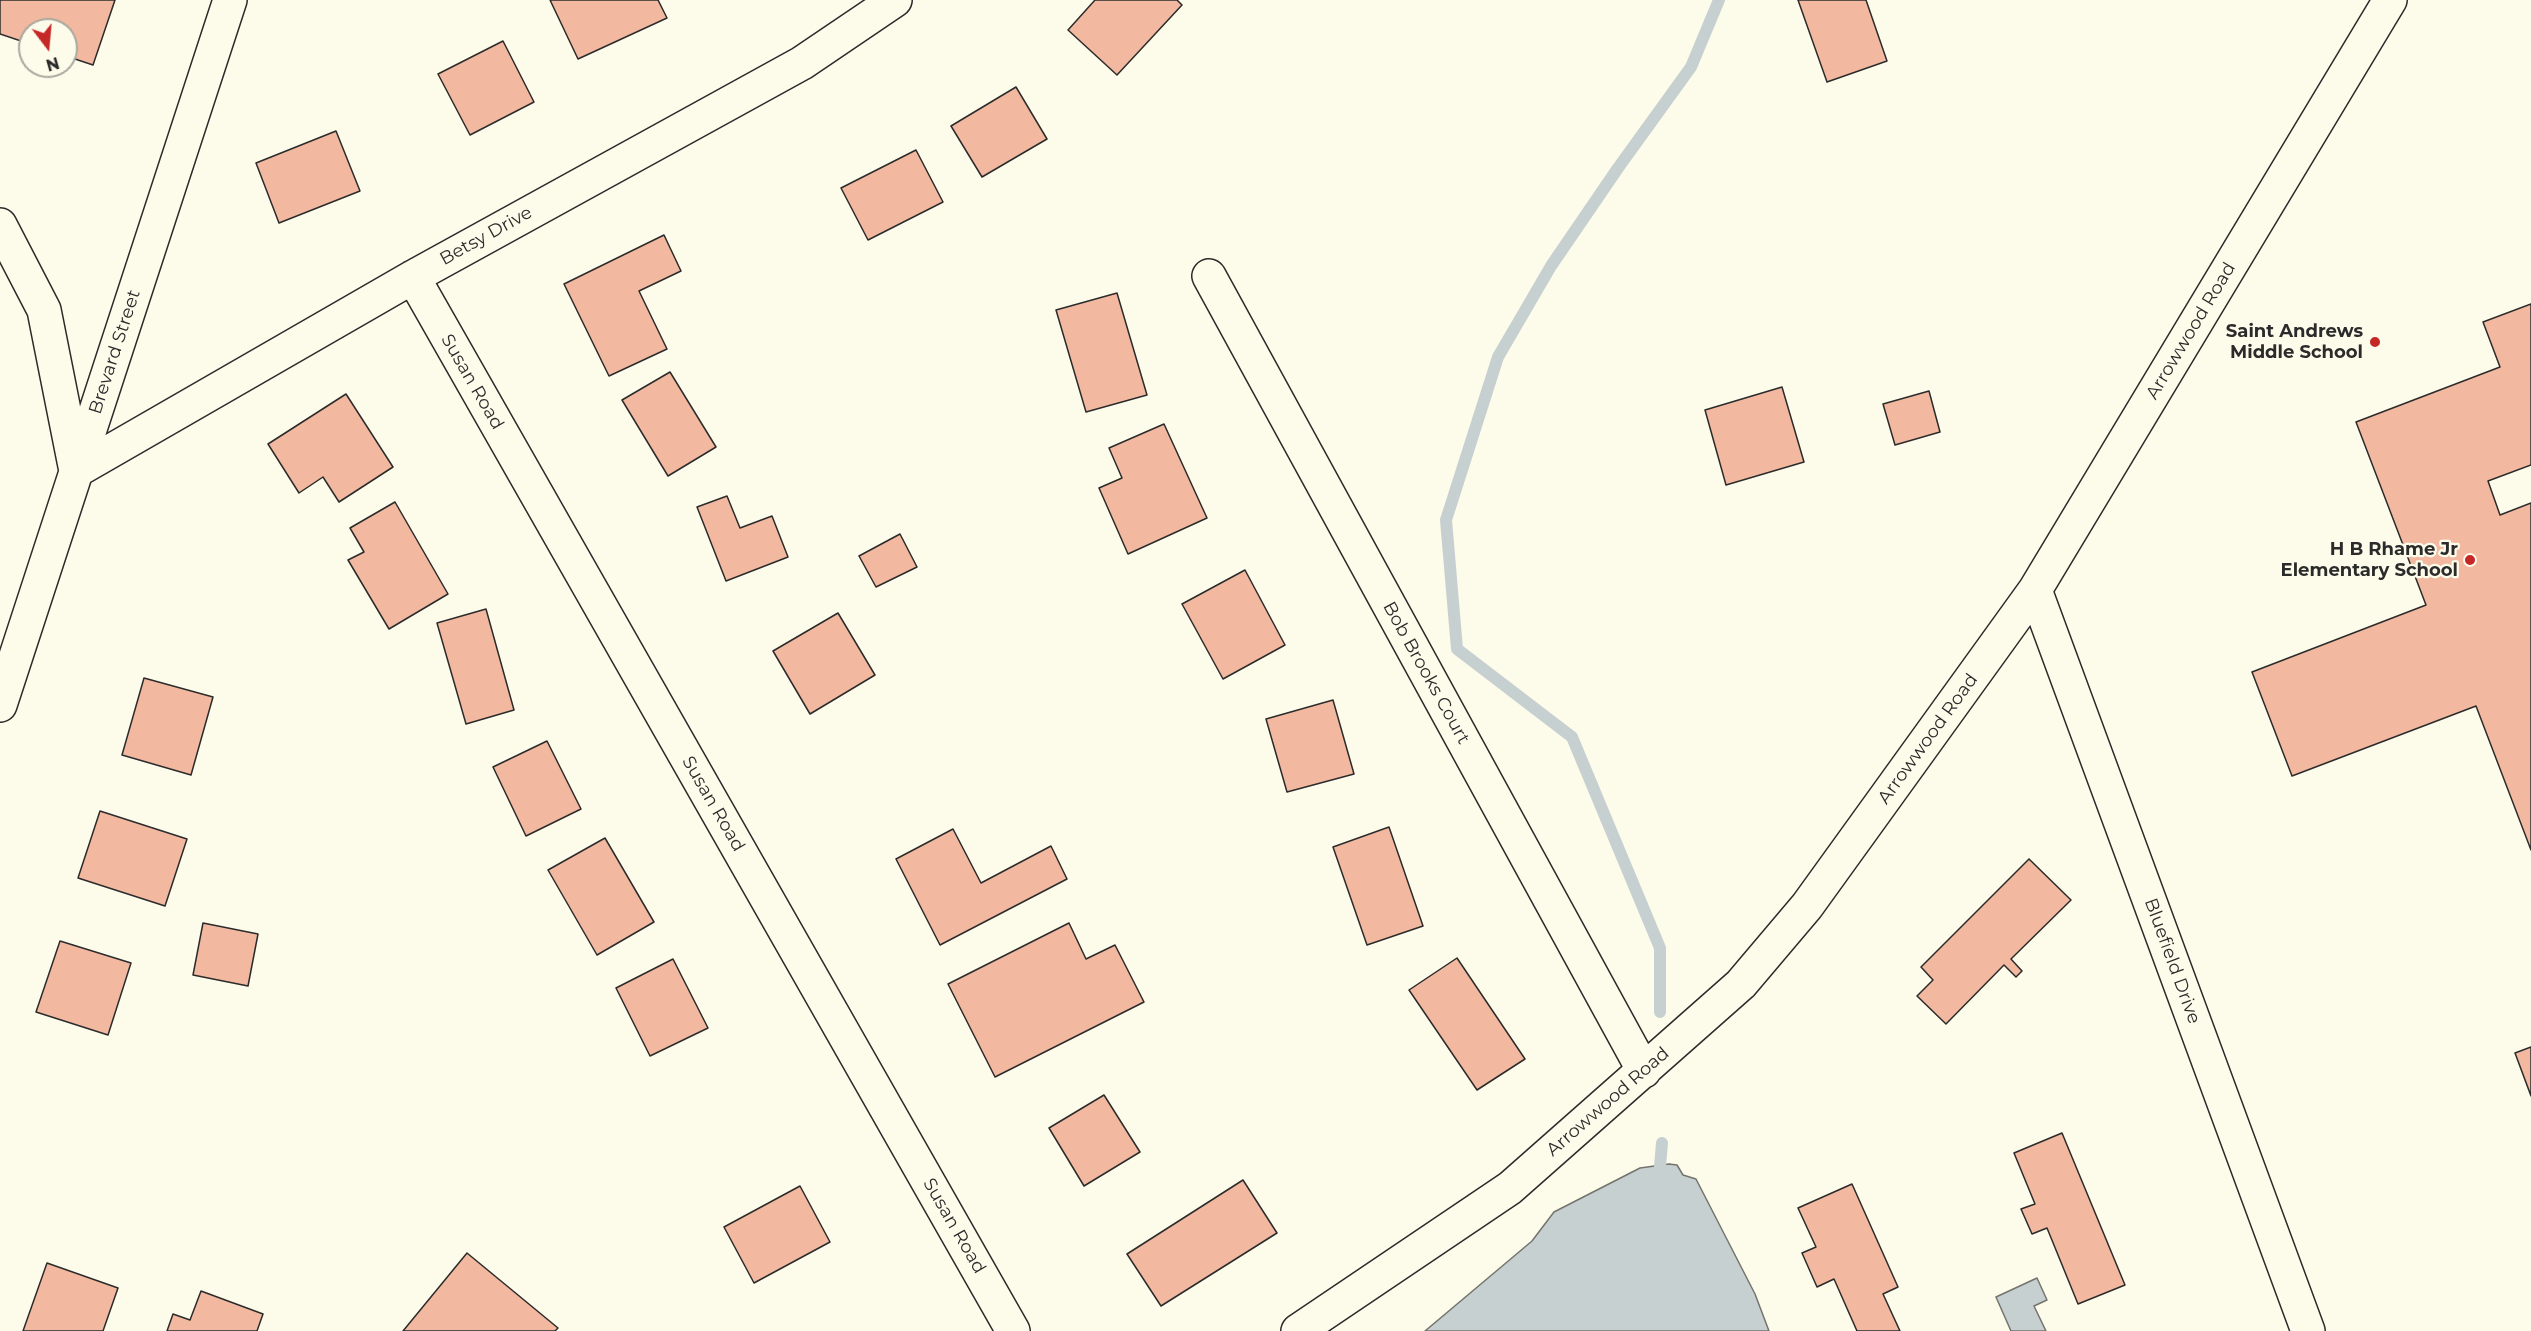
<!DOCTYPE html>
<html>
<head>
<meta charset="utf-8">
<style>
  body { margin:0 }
  #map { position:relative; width:2531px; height:1331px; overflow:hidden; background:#fdfbea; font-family:Montserrat,sans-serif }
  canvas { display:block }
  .north { position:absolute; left:18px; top:18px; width:60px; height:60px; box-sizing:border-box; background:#fdfbea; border:2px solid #a9a89e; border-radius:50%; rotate:164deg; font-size:16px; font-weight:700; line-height:24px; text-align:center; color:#2b2b2b }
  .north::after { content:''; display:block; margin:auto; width:21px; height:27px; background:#c62828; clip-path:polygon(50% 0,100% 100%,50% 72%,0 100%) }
</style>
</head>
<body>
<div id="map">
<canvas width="2531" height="1331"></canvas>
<div class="north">N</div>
</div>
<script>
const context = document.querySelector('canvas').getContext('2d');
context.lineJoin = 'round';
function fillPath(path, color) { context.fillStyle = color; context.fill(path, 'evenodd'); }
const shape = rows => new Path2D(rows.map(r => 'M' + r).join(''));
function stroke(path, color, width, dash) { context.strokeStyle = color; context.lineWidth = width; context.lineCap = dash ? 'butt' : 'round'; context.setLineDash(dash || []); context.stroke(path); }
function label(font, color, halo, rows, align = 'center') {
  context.font = font + ' Montserrat,sans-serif'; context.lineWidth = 4.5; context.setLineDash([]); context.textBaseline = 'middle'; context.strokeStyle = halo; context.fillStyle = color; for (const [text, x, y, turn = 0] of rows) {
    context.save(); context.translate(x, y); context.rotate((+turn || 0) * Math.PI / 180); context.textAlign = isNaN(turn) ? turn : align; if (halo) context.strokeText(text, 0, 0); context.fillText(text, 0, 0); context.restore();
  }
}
const water = shape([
  [1669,1164,1677,1165,1683,1175,1696,1179,1755,1294,1769,1331,1425,1331,1532,1241,1554,1212,1640,1168,1669,1164],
  [2037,1278,2047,1300,2034,1306,2046,1331,2011,1331,1996,1297,2037,1278]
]);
const stream = shape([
  [1660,1012,1660,948,1572,737,1457,649,1446,520,1498,357,1551,266,1618,168,1691,67,1719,0],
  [1659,1178,1662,1143]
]);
const building = shape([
  [0,0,115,0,93,65,66,56,66,30,30,30,30,44,0,34,0,0],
  [550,0,658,0,667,18,578,59,550,0],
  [1095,0,1177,0,1182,5,1117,75,1068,30,1095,0],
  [1798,0,1866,0,1887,61,1827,82,1798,0],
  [503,41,534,102,470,135,438,74,503,41],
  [1016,87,1047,139,982,177,951,126,1016,87],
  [336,131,360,191,279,223,256,163,336,131],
  [916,150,943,202,868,240,841,188,916,150],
  [664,235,681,271,639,291,667,349,609,376,564,284,664,235],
  [1117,293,1147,395,1086,412,1056,310,1117,293],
  [2531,304,2531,465,2488,481,2500,515,2531,503,2531,850,2476,706,2292,776,2252,672,2426,605,2356,422,2500,367,2483,322,2531,304],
  [670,372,716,447,668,476,622,400,670,372],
  [1782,387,1804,462,1726,485,1705,410,1782,387],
  [1929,391,1940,432,1895,445,1883,404,1929,391],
  [346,394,393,467,339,502,323,477,299,493,268,444,346,394],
  [1164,424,1207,518,1128,554,1099,488,1122,478,1109,448,1164,424],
  [727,496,740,528,772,516,788,557,726,581,697,507,727,496],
  [395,502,448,594,389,629,348,560,364,552,350,528,395,502],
  [900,534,917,567,876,587,859,556,900,534],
  [1245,570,1285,645,1223,679,1182,604,1245,570],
  [486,609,514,710,466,724,437,623,486,609],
  [838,613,875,675,810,714,773,651,838,613],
  [144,678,213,697,191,775,122,755,144,678],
  [1333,700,1354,774,1287,792,1266,719,1333,700],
  [547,741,581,809,526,836,493,767,547,741],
  [100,811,187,839,165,906,78,878,100,811],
  [1389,827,1423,926,1367,945,1333,847,1389,827],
  [953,829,981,883,1051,846,1067,879,940,945,896,859,953,829],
  [605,838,654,922,597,955,548,870,605,838],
  [2029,859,2071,900,2011,959,2022,971,2016,977,2004,965,1946,1024,1917,996,1933,980,1921,967,2029,859],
  [203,923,258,934,248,986,193,975,203,923],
  [1069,923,1086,959,1115,945,1144,1002,995,1077,948,984,1069,923],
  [60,941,131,963,108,1035,36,1012,60,941],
  [1457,958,1525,1059,1477,1090,1409,990,1457,958],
  [673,959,708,1028,650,1056,616,988,673,959],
  [2531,1047,2531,1096,2515,1053,2531,1047],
  [1104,1095,1140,1152,1084,1186,1049,1128,1104,1095],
  [2062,1133,2125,1285,2078,1304,2047,1228,2032,1234,2021,1209,2035,1204,2014,1153,2062,1133],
  [1243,1180,1277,1233,1161,1306,1127,1254,1243,1180],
  [1852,1184,1898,1287,1883,1294,1900,1331,1857,1331,1834,1279,1817,1287,1802,1253,1816,1247,1798,1208,1852,1184],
  [800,1186,830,1242,754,1283,724,1227,800,1186],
  [467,1253,558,1328,555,1331,403,1331,467,1253],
  [47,1263,118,1288,103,1331,23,1331,47,1263],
  [201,1291,263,1314,257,1331,167,1331,173,1314,190,1320,201,1291]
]);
const minor = shape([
  [0,225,44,310,76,471,413,277,802,63,895,0],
  [1209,276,1644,1071],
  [413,277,1013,1331],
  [2035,590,2308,1331],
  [0,705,230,0],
  [1298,1331,1510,1188,1741,984,1807,906,2035,590,2390,0]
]);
const markers = [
  [2375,342,6,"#c62828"],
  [2470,560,6,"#c62828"]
];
const streetNames = [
  ["Betsy Drive",486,236,-29],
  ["Arrowwood Road",2191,331,-59],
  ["Brevard Street",115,352,-72],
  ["Susan Road",472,382,60],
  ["Bob Brooks Court",1426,673,61],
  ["Arrowwood Road",1928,739,-54],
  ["Susan Road",713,804,60],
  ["Bluefield Drive",2172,961,70],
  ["Arrowwood Road",1608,1102,-41],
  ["Susan Road",954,1226,60]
];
const poiNames = [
  ["Saint Andrews",2363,332],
  ["Middle School",2363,353],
  ["H B Rhame Jr",2458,550],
  ["Elementary School",2458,571]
];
fillPath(water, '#c7d0d0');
stroke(water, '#74746e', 1.5);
stroke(stream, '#c7d0d0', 12);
fillPath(building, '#f2b8a0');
stroke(building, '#2b2b2b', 1.5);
stroke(minor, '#2b2b2b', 36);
stroke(minor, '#fdfbea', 33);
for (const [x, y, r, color] of markers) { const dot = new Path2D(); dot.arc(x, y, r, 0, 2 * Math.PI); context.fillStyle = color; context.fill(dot); stroke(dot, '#fdfbea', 2); }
label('18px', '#2b2b2b', '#fdfbea', streetNames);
label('bold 18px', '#2b2b2b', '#fdfbea', poiNames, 'right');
</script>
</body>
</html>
